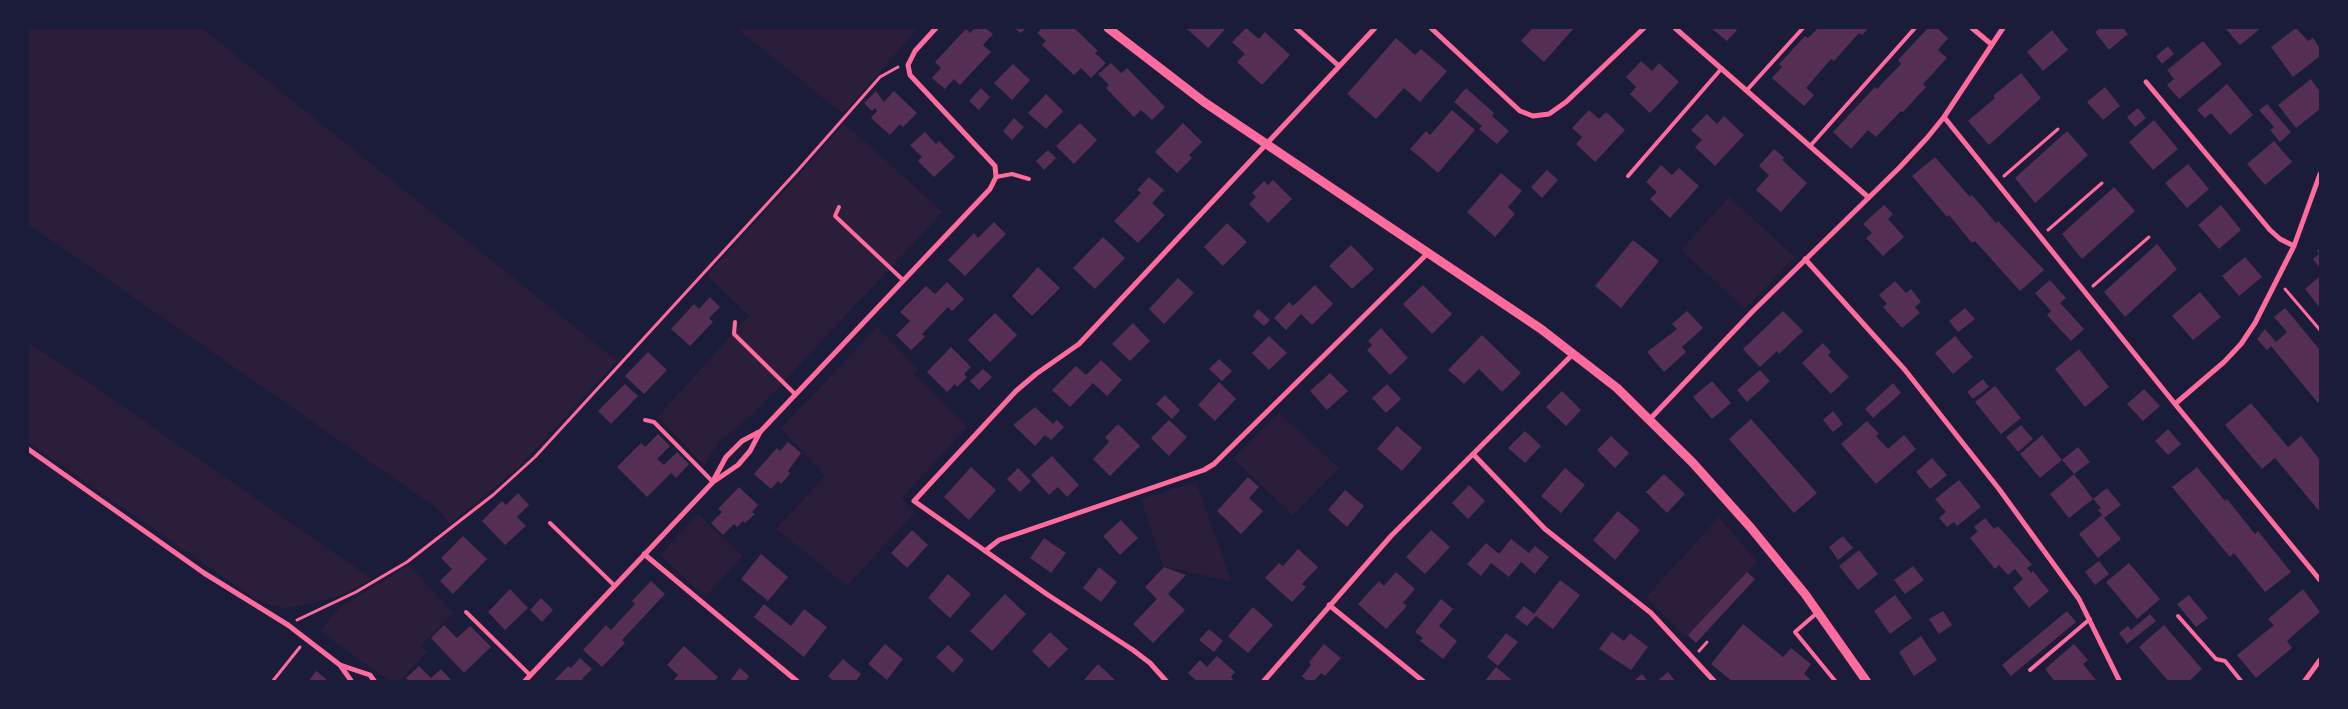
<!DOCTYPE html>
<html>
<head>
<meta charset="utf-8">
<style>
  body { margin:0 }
  #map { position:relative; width:2348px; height:709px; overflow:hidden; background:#1b1b3a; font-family:"Space Grotesk",sans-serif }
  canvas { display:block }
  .frame { position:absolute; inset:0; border:29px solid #1b1b3a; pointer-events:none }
</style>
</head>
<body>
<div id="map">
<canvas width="2348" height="709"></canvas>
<div class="frame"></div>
</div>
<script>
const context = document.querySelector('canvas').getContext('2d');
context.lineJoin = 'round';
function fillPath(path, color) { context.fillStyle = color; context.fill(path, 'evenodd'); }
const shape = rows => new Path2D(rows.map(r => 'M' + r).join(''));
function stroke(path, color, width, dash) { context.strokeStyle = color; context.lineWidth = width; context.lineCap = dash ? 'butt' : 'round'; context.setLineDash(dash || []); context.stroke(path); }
const green = shape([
  [28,28,202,28,617,361,518,468,450,524,435,507,28,224],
  [736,28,918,28,843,114],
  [844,123,943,212,754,413,721,440,709,456,705,466,658,416,749,316,707,275,803,171],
  [1729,197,1795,257,1745,309,1681,250],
  [877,327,918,369,914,374,967,427,901,499,915,512,847,586,776,529,825,476,781,428],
  [28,343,72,371,372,579,341,595,310,604,283,608,266,604,252,597,28,442],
  [1279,413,1339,468,1293,515,1233,459],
  [1196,482,1232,582,1163,566,1141,499],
  [698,514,743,556,705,597,660,555],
  [1719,517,1757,562,1686,637,1646,597],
  [408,564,454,613,421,645,427,652,400,681,389,681,320,631,341,606,391,577]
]);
const building = shape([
  [975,28,985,28,993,34,983,45,991,52,960,85,954,79,945,89,932,78,941,68,935,62,966,29,970,33],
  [1014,28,1026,28,1021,33],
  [1042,28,1074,28,1098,51,1095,53,1106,63,1091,78,1081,68,1074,75,1042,45,1046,41,1037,33],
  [1186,28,1226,28,1208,48],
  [1246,28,1259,39,1265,32,1290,55,1262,85,1237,62,1245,54,1232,42],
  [1533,28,1574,28,1544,62,1521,41],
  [1711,28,1734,28,1737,30,1727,41],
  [1818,28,1869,28,1862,35,1859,33,1834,61,1831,59,1806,88,1814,95,1804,106,1772,78,1782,67,1779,64,1805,36,1808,38],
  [1928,28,1937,28,1948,38,1938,50,1947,58,1923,84,1926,87,1903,112,1901,111,1876,137,1868,130,1851,149,1833,132,1875,87,1877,89,1901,64,1898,60],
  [2100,28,2123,28,2128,34,2109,50,2095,32],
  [2225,28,2261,28,2240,45],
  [2296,28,2308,41,2313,38,2320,48,2320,56,2293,77,2271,47],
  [2052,30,2068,50,2043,71,2027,52],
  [1396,38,1415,55,1421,49,1447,71,1420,102,1404,88,1376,119,1347,94],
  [2203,41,2222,64,2179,99,2167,85,2174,79,2167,70],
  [2168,46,2174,54,2162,64,2156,56],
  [1641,61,1652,71,1659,63,1679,82,1650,113,1630,94,1636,87,1626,77],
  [1111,63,1121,73,1127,68,1165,107,1152,120,1141,110,1134,117,1106,88,1109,85,1098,74],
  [1013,64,1030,80,1012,100,994,83],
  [2021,73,2041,98,1989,145,1968,121,1995,98,1993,96],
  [2311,79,2320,92,2320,109,2296,128,2278,105],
  [2227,84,2253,115,2230,135,2211,113,2205,118,2197,110],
  [2105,87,2120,106,2103,120,2087,102],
  [981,88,990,97,979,110,969,101],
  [1466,88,1494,113,1492,116,1509,131,1497,144,1479,129,1482,126,1454,102],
  [876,91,884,102,894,91,917,113,903,127,900,124,890,135,871,118,877,111,875,108,872,111,864,103],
  [1046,94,1063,111,1046,129,1028,113],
  [2267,104,2291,132,2280,142,2270,130,2274,127,2259,110],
  [2138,108,2146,118,2135,127,2127,117],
  [1452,110,1475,130,1438,173,1410,149,1426,131,1430,135],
  [1589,110,1599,119,1606,112,1625,130,1595,162,1576,144,1582,137,1572,128],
  [1707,114,1717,124,1724,116,1744,135,1715,166,1695,147,1702,140,1691,130],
  [1014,118,1024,127,1012,140,1003,131],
  [2154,120,2178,149,2153,170,2129,142],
  [1080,123,1097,140,1074,164,1056,146],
  [1183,123,1202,142,1189,155,1192,158,1177,173,1155,152],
  [2067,131,2088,155,2035,203,2015,178],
  [925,132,936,144,939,141,955,157,934,177,918,161,922,157,910,145],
  [2274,141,2292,162,2265,185,2247,164],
  [1774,149,1785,158,1782,160,1807,183,1781,212,1756,190,1769,175,1759,166],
  [1048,150,1056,158,1044,170,1036,161],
  [1935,157,1970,197,1972,195,1996,223,1998,221,2044,270,2020,291,1975,241,1972,243,1949,215,1947,217,1912,176],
  [2188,164,2209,189,2187,208,2165,183],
  [1661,165,1672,175,1679,168,1699,186,1670,218,1650,199,1657,192,1646,182],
  [1547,170,1558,180,1542,198,1531,187],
  [1501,173,1522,191,1508,207,1515,214,1495,237,1467,212],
  [1149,177,1164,190,1152,203,1165,215,1138,243,1114,221,1141,193,1137,190],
  [1273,180,1292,199,1268,223,1249,204,1256,197,1252,193,1264,181,1268,185],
  [2114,187,2135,211,2082,259,2062,234],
  [1884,205,1893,214,1888,219,1904,237,1883,256,1866,238,1872,233,1863,224],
  [2221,205,2241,230,2219,249,2198,225],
  [994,222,1006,234,965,276,948,260,974,233,978,238],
  [1227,223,1247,242,1223,266,1204,247],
  [1103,237,1125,258,1095,289,1073,268],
  [1633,240,1659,261,1621,308,1595,286],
  [2157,244,2177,269,2125,317,2104,292],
  [1351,245,1374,269,1352,289,1329,266],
  [2320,248,2320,268,2313,259,2319,254,2317,251],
  [2245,257,2262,277,2239,296,2222,276],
  [1038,267,1060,288,1032,316,1012,296],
  [2320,276,2320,308,2305,289],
  [1178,278,1194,293,1164,324,1149,309],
  [2050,280,2066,298,2060,303,2084,329,2071,341,2047,315,2051,311,2035,293],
  [1895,281,1906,293,1911,289,1921,302,1915,307,1920,313,1902,328,1883,307,1887,304,1879,295],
  [947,282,964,299,952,311,948,307,922,334,925,337,911,350,896,335,910,321,900,312,926,286,935,294],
  [1315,285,1333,304,1312,325,1301,314,1286,330,1274,318,1289,302,1293,306],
  [1423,285,1452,314,1432,334,1403,304],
  [2200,292,2221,317,2193,340,2172,316],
  [710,297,720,307,709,318,713,322,690,346,671,329,694,304,699,309],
  [1965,308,1975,319,1958,332,1949,321],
  [2285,308,2320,350,2320,401,2318,403,2271,346,2267,350,2257,339,2265,329,2276,342,2287,332,2274,317],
  [1258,309,1270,320,1264,326,1253,316],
  [1687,311,1703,328,1682,347,1686,352,1664,372,1647,352,1677,329,1672,324],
  [1783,311,1803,331,1779,354,1777,351,1760,367,1743,349],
  [995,313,1017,335,990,362,968,340],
  [1133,323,1150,341,1130,361,1112,344],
  [1381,328,1408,358,1390,375,1367,350,1372,345,1368,341],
  [1482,335,1521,373,1502,392,1479,369,1464,384,1448,370],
  [1269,336,1287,353,1269,370,1252,353],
  [1955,336,1973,357,1953,374,1935,353],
  [1823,343,1831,352,1828,355,1849,377,1831,394,1802,363],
  [951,347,971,367,964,374,967,377,957,387,955,384,947,392,927,372],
  [2079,349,2109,387,2085,407,2055,369],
  [648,352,667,370,644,394,625,376],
  [1219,359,1232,371,1222,381,1209,369],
  [1101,360,1122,380,1107,396,1093,383,1070,407,1052,390,1076,366,1086,375],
  [983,369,992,377,979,390,970,381],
  [1760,370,1770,381,1747,402,1737,390],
  [1330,373,1348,391,1327,410,1310,391],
  [1983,379,1989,387,1973,399,1967,392],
  [1712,381,1731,403,1712,419,1693,397],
  [1219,382,1236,399,1215,421,1198,405],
  [1893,383,1901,393,1873,418,1865,409],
  [625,384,638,396,611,424,598,411],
  [1387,384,1401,399,1386,413,1372,398],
  [1995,386,2021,418,2001,434,1975,402],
  [2144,389,2160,406,2143,421,2127,404],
  [1562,391,1581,410,1566,426,1546,407],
  [1165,395,1180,410,1172,419,1156,404],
  [2251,403,2288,447,2301,436,2320,460,2320,512,2275,458,2262,469,2225,425],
  [1035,407,1053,424,1057,420,1064,427,1051,440,1045,435,1035,446,1013,425],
  [1833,411,1843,424,1833,432,1823,420],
  [1751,419,1817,493,1794,513,1729,439],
  [1169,420,1187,437,1169,456,1151,438],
  [1867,421,1879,434,1876,436,1888,449,1904,435,1916,449,1876,484,1841,444],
  [1118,424,1140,446,1110,476,1093,459,1109,442,1105,437],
  [2021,425,2033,439,2018,452,2006,437],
  [1397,426,1422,448,1402,471,1377,449],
  [2168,429,2181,444,2168,455,2155,441],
  [1525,431,1541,446,1525,463,1508,448],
  [658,434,670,446,657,459,664,465,677,452,689,464,676,478,671,473,647,497,617,467,641,443,645,447],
  [2042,435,2062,460,2078,447,2090,462,2074,474,2093,499,2069,518,2050,494,2074,474,2062,460,2040,478,2020,454],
  [1611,436,1629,453,1615,468,1597,450],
  [788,442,801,453,788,471,790,474,781,484,778,481,771,489,754,474,777,448,780,451],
  [1052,456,1079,485,1067,497,1058,487,1049,495,1031,475],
  [1932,458,1947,475,1930,489,1916,472],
  [971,467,996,490,969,520,944,497],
  [2197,467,2225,501,2227,499,2255,534,2258,531,2291,572,2265,592,2234,553,2230,557,2172,487],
  [1018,468,1031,481,1020,492,1007,479],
  [1565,468,1585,485,1561,513,1541,496],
  [1664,474,1685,494,1667,513,1646,492],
  [1248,477,1259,487,1249,498,1263,511,1241,534,1217,511],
  [1959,480,1981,507,1957,526,1954,522,1947,527,1939,518,1946,512,1935,499],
  [1469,485,1485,501,1468,519,1452,503],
  [739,487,758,505,752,512,755,514,745,523,743,521,737,527,734,524,723,535,711,523,722,512,718,509],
  [2107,488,2121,505,2104,518,2121,539,2098,558,2079,534,2102,515,2098,510,2101,508,2093,499],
  [1345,490,1364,506,1347,527,1328,510],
  [518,493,529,505,517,517,526,526,505,545,482,521,502,501,506,505],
  [1618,511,1640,530,1615,560,1593,540],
  [1985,518,1994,529,1998,526,2027,559,2032,565,2027,568,2031,573,2033,571,2049,591,2029,608,2013,588,2023,579,2015,569,2008,575,1999,565,1995,569,1970,538,1978,531,1974,527],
  [1121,520,1138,538,1120,555,1103,536],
  [912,530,928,545,907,568,891,553],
  [1431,530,1450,547,1425,574,1406,557],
  [463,536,487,559,453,594,440,581,452,569,441,558],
  [1843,536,1853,548,1838,560,1829,547],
  [1044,538,1066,553,1051,573,1030,558],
  [1511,539,1529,553,1535,546,1549,557,1535,574,1521,562,1509,577,1491,563,1481,576,1467,564,1486,543,1499,554],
  [1298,549,1318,567,1302,584,1306,587,1292,602,1265,578,1279,563,1283,566],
  [1859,550,1878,574,1858,590,1839,566],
  [761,554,788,577,768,601,741,579],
  [2099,561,2109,574,2095,585,2085,572],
  [2129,563,2160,599,2137,619,2106,582],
  [1913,566,1924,580,1905,594,1894,580],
  [1099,567,1117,582,1101,602,1083,588],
  [1164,567,1186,575,1168,594,1185,610,1153,643,1133,624,1157,599,1145,587],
  [1396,572,1415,589,1403,603,1407,606,1386,629,1358,604,1379,581,1384,586],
  [1747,572,1755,579,1696,643,1688,635],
  [948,574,971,594,950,618,928,598],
  [1560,580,1580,595,1553,629,1536,616,1527,626,1515,617,1524,606,1534,614],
  [651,581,665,594,622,640,625,643,602,667,583,650,606,625,611,630,635,604,632,601],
  [510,589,528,608,505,630,488,612],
  [2303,589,2320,612,2287,641,2292,648,2256,678,2237,655,2274,625,2268,619],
  [1005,594,1026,614,992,651,970,631],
  [1895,595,1912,618,1890,634,1874,611],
  [2189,595,2208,618,2196,627,2177,604],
  [541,598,553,610,542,622,530,610],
  [1441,599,1453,609,1439,626,1457,641,1443,659,1420,641,1423,638,1415,632],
  [764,604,791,626,804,609,827,627,804,657,754,617],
  [1253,607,1273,625,1248,653,1228,636],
  [1943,611,1952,625,1939,634,1929,619],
  [2067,611,2076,622,2011,676,2002,665],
  [2150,614,2156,621,2127,644,2119,633,2128,626,2131,630],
  [1743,624,1783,657,1791,648,1811,664,1804,674,1813,682,1733,682,1711,664],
  [444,625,457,638,470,626,491,647,464,673,431,638],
  [2164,625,2202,669,2188,682,2169,682,2139,647],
  [1209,629,1223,641,1214,652,1199,640],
  [1050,632,1068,649,1049,668,1032,651],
  [1612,632,1624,641,1630,633,1648,647,1631,670,1599,649],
  [1506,633,1518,642,1498,666,1487,657],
  [1921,636,1937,660,1914,676,1899,652],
  [885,644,903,659,887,680,868,664],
  [1324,644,1341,658,1325,676,1321,673,1313,682,1308,682,1302,676,1311,665,1309,662],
  [2074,644,2088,660,2083,664,2096,680,2095,682,2055,682,2045,669],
  [948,645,964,660,953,673,936,657],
  [684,646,718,677,714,682,672,682,678,675,667,665],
  [1217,656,1235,672,1231,677,1235,682,1198,682,1188,673,1200,660,1207,667],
  [580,658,592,669,582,679,585,682,553,682,568,666,571,668],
  [843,659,861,674,855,682,835,682,828,676],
  [1098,664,1117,682,1082,682],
  [419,666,431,678,441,669,453,682,410,682,406,678],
  [1496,667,1514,682,1484,682],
  [740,668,749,676,745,682,729,682],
  [316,671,330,682,308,682],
  [1668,672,1676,682,1656,682],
  [1642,674,1648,682,1633,682]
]);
const path = shape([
  [2004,176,2058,129],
  [2048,230,2102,183],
  [2093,286,2149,237],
  [2285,289,2320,330],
  [297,620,356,592,407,562,493,495,535,457,799,169,880,77,898,67],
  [1699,651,1707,642],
  [272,682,300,647]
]);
const service = shape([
  [1747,90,1803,28],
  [1811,145,1915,28],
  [1628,176,1722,68],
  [996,177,1012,174,1029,179],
  [839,207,835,216,903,280],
  [735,322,734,334,795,394],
  [645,420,654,422,713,482],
  [550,523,615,586],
  [466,612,530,675],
  [1818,612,1795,632,1836,682],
  [2178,616,2216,659,2225,661,2242,682],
  [2030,670,2090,619]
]);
const minor = shape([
  [1296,28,1339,66],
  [1431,28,1520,111,1533,116,1549,114,1566,102,1644,28],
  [1675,28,1868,197],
  [1972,28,1991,44],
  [2146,82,2270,230,2280,239,2294,246],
  [1944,117,2175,404,2320,580],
  [1805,259,1905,370,1999,489,2079,599,2120,682],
  [2175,404,2224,362,2241,344,2255,323,2294,246,2320,174],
  [1650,419,1752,312,1900,167,1927,138,1944,117,2003,28],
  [28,449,204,573,288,625,340,665,352,682],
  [1474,455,1545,529,1651,613,1715,682],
  [713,481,726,457,742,441,759,432],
  [985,551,999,540,1204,470,1214,464,1428,253],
  [644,554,798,682],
  [1329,605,1424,682],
  [340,665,370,675,375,682],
  [524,682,713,482,738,465,750,451,760,432,990,189,996,177,995,166,910,75,908,65,915,51,936,28],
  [1167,682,1150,663,1133,650,1048,595,914,501,1016,391,1036,374,1079,344,1375,28],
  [1263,682,1391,536,1574,353],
  [2304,682,2320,660]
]);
const tertiary = shape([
  [1108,28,1204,102,1541,329,1617,388,1693,463,1751,528,1805,594,1867,682]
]);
fillPath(green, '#2a1e3b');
fillPath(building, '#542f53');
stroke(path, '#ff6b9d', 3);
stroke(service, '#ff6b9d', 4);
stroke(minor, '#ff6b9d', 5);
stroke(tertiary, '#ff6b9d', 9);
</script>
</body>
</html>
